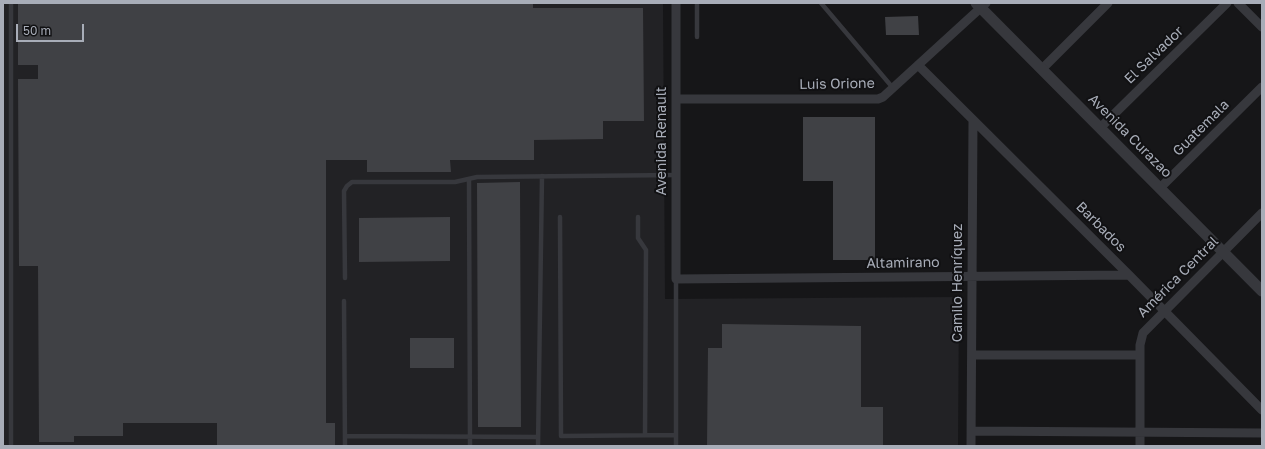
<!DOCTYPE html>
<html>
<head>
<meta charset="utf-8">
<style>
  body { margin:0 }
  #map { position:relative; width:1265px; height:449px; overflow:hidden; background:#161618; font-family:"Golos Text",sans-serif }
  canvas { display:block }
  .frame { position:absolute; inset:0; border:4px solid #a8adb8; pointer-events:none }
  .scale { position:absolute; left:16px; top:24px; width:68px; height:18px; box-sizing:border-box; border:2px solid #a8adb8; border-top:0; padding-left:5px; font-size:12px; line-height:14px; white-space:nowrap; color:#a8adb8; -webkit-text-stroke:3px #111113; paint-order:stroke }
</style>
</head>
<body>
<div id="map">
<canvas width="1265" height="449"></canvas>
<div class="frame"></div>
<div class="scale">50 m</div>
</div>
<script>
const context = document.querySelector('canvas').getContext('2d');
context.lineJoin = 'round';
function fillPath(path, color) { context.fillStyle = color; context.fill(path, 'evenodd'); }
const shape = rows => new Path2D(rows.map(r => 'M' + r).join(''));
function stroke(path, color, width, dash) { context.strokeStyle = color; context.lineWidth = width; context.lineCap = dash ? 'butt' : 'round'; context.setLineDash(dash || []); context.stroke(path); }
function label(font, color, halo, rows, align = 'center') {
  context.font = font + ' "Golos Text",sans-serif'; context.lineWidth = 4; context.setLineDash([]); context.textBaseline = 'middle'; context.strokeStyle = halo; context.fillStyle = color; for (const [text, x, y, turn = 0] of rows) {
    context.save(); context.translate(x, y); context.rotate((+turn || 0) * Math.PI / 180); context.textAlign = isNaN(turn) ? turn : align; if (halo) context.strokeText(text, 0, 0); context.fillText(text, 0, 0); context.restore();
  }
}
const built = shape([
  [3,3,663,3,665,299,959,297,958,446,3,446]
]);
const building = shape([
  [18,3,533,3,533,8,643,8,644,121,603,121,603,139,534,140,534,160,450,160,451,172,367,172,367,160,326,160,326,423,335,423,335,446,217,446,217,423,123,423,123,436,74,436,74,442,39,442,38,266,19,266,18,79,38,79,38,65,18,65],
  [918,16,919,35,886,35,885,17],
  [803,117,875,117,875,260,833,260,833,181,803,181],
  [520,182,521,427,478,427,477,183],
  [450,217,450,261,359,262,359,218],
  [722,324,861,326,861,407,883,407,883,446,707,446,708,348,722,348],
  [410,338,454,338,454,368,410,368]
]);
const service = shape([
  [697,3,697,37],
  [821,3,893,88],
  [469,179,470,446],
  [560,217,561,436,676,435],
  [638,217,638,238,646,250,645,435],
  [345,278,344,191,347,186,352,182,455,182,477,177,676,175],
  [344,301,345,446],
  [345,436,538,437],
  [11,446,11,3],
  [538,446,542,176],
  [676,446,676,279]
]);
const minor = shape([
  [676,3,676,279,1129,275],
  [1238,3,1262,27],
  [918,65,1129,275,1262,410],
  [1042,69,1108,3],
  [676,99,878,99,883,97,986,3],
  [1100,128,1227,3],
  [1160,188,1262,87],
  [972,355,1140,355],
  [971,431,1262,433],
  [971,446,973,120],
  [1140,446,1140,345,1143,333,1262,213]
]);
const tertiary = shape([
  [976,3,1262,291]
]);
const streetNames = [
  ["El Salvador",1154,55,-44],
  ["Luis Orione",837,84,-1],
  ["Guatemala",1201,128,-45],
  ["Avenida Curazao",1130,136,45],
  ["Avenida Renault",662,141,-90],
  ["Barbados",1101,227,45],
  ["Altamirano",903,263,-1],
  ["América Central",1178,277,-45],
  ["Camilo Henríquez",958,283,-90]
];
fillPath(built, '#222225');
fillPath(building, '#404145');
stroke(service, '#37383d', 4.5);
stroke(minor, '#37383d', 9);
stroke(tertiary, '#37383d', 11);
label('14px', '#a8adb8', '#111113', streetNames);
</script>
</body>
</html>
